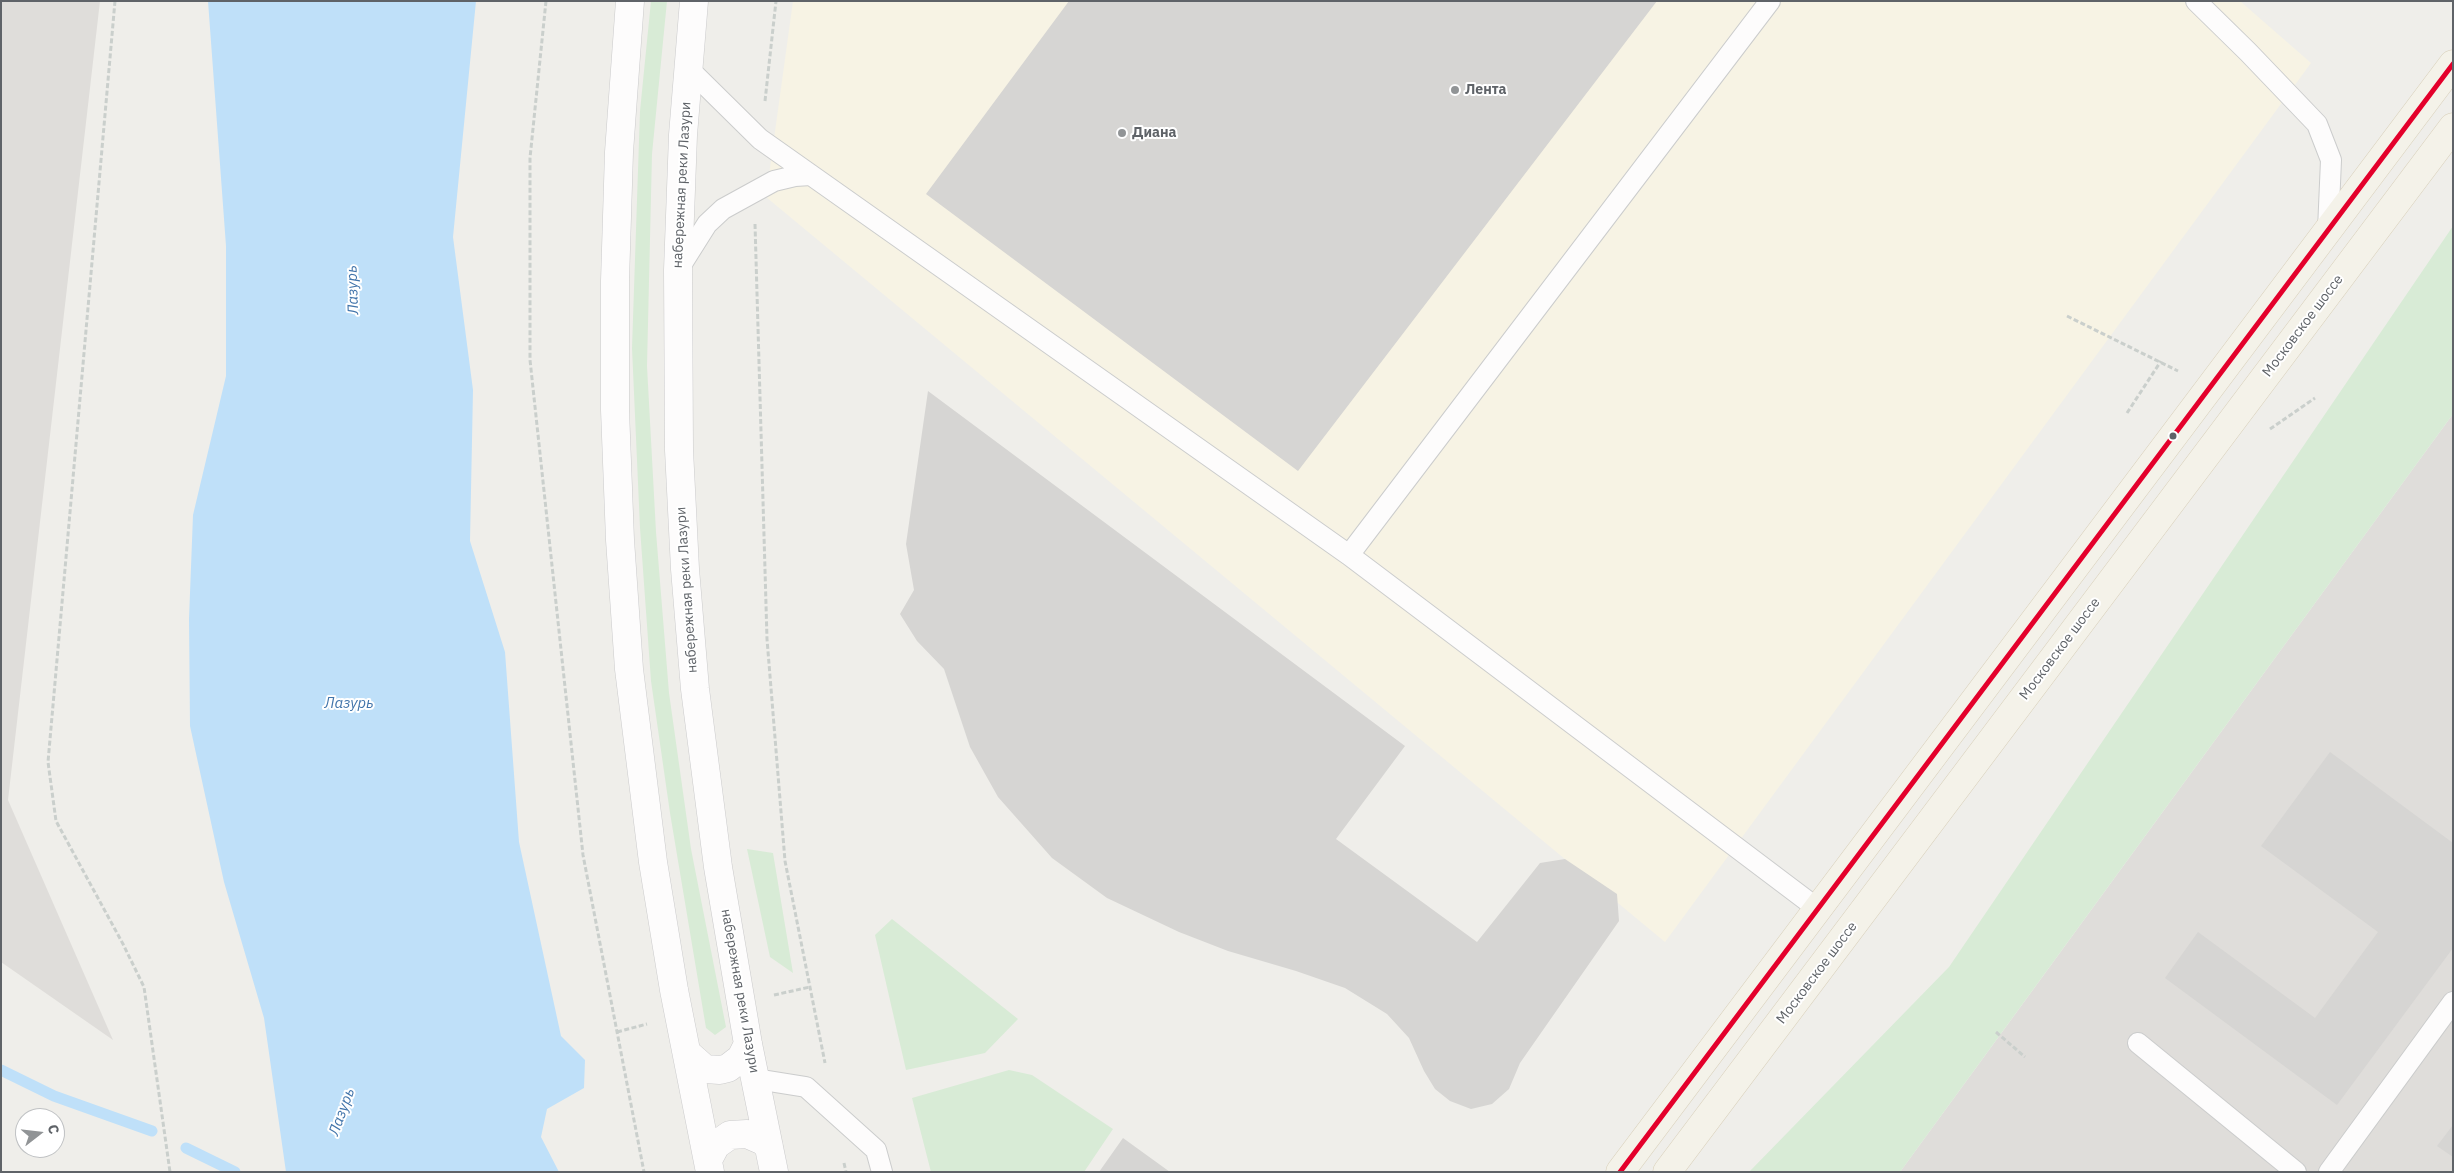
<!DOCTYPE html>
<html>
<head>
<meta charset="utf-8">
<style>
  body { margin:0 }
  #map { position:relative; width:2454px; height:1173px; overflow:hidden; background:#efeeea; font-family:"IBM Plex Sans",sans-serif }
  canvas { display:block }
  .frame { position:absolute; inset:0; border:2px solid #5f6368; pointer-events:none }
  .north { position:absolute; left:15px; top:1108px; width:50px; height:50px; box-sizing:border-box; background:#fff; border:1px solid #bfc1c3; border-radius:50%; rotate:74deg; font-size:14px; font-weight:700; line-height:20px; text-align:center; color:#5f6368 }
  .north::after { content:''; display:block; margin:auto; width:18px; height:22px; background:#919496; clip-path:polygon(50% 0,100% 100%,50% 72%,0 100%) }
</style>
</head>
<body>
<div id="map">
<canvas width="2454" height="1173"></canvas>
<div class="frame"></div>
<div class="north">С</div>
</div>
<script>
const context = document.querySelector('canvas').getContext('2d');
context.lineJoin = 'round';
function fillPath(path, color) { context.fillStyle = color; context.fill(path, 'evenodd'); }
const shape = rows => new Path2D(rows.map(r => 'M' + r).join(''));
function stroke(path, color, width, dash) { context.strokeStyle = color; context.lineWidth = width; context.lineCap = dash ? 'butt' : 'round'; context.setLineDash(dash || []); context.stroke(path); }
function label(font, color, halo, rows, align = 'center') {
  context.font = font + ' "IBM Plex Sans",sans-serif'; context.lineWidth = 4; context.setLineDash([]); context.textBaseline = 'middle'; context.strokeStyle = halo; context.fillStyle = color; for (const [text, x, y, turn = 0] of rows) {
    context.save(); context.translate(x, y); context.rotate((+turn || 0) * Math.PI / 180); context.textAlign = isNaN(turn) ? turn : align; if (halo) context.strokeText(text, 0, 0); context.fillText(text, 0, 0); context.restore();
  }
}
const commercial = shape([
  [793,1,2240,1,2311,63,1665,942,766,197]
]);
const industrial = shape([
  [1,1,100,1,8,800,113,1040,1,962],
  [2453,414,2453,1172,1900,1172,2000,1035]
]);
const green = shape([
  [651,1,667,1,652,154,647,366,656,532,669,693,691,849,726,1027,715,1035,706,1028,670,813,651,681,640,528,632,348,640,111],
  [2453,226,2453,414,1900,1172,1749,1172,1949,967],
  [747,849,773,853,793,973,770,957],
  [892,919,1018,1019,985,1053,906,1070,875,935],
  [1009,1070,1032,1075,1113,1129,1084,1172,931,1172,912,1098]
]);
const water = shape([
  [208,1,476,1,453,237,473,390,470,541,505,652,519,842,561,1036,585,1060,584,1088,547,1109,541,1137,559,1172,286,1172,264,1018,224,882,190,726,189,619,193,515,226,376,226,246]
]);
const stream = shape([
  [1,1070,54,1096,152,1131],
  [186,1148,235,1172]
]);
const building = shape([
  [1069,1,1657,1,1298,471,926,194],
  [928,391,1405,746,1336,839,1477,942,1540,863,1565,859,1617,894,1619,921,1520,1063,1509,1089,1492,1104,1471,1109,1450,1101,1435,1089,1424,1071,1409,1038,1387,1014,1345,988,1296,971,1228,951,1179,932,1107,898,1052,858,998,797,970,747,944,669,917,641,900,614,914,590,906,544],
  [2330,752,2453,843,2453,948,2337,1105,2165,978,2198,932,2315,1018,2378,932,2261,846],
  [2453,1125,2453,1157,2437,1146],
  [1123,1138,1170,1172,1099,1172]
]);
const path = shape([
  [115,1,48,762,56,821,123,944,144,987,170,1172],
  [546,1,530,158,530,360,583,855,644,1172],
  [765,101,776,1],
  [755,224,767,639,785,861,825,1063],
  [2067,316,2178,371],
  [2127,413,2161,361],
  [2270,429,2315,398],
  [774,995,810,987],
  [617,1032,647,1024],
  [1996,1032,2025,1057],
  [844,1163,846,1172]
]);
const service = shape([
  [2196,1,2248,52,2317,124,2331,160,2328,230],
  [688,68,760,139,1349,555,1818,909],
  [678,270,707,224,723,209,774,181,795,176,811,175],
  [1349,555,1770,1],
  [2138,1043,2296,1172],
  [756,1079,806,1087,876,1150,882,1172],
  [2329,1172,2453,1002]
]);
const secondary = shape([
  [630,1,619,152,615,281,615,410,620,540,629,669,653,862,674,990,710,1172],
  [694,1,683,135,678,270,679,450,685,569,695,689,718,867,748,1044,774,1172],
  [687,1053,705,1069,720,1070,728,1068,741,1058,748,1044],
  [708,1160,716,1145,730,1135,747,1134,763,1141,769,1147]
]);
const primary = shape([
  [1620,1172,2453,64],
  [1667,1172,2453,127]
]);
const bus1 = shape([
  [1620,1172,2453,64]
]);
const markers = [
  [1455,90,5,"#919496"],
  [1122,133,5,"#919496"],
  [2173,436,4.5,"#5f6368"]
];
const poiNames = [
  ["Лента",1465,90],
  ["Диана",1132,133]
];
const streetNames = [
  ["набережная реки Лазури",682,185,-87],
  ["Московское шоссе",2303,326,-53],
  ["набережная реки Лазури",687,590,-94],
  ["Московское шоссе",2060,649,-53],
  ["Московское шоссе",1817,973,-53],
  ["набережная реки Лазури",740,991,80]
];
const waterNames = [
  ["Лазурь",353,290,-92],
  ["Лазурь",349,704],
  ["Лазурь",342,1112,-70]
];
fillPath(commercial, '#f7f3e4');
fillPath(industrial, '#dfddda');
fillPath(green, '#d8ebd6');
fillPath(water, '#bfe0f9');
stroke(stream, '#bfe0f9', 11);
fillPath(building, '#d6d5d3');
stroke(service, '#cbcccc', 22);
stroke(secondary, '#cacacb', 29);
stroke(primary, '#d7ceb8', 29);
stroke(path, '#cacfcc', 3, [5, 2.5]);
stroke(service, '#fdfcfc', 20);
stroke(secondary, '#fdfcfc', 28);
stroke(primary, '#f4f2e9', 28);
stroke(bus1, '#e4002b', 5);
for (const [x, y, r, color] of markers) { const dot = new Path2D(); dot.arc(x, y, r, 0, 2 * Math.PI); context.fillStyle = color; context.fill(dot); stroke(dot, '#fff', 2); }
label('bold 14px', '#5f6368', '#fff', poiNames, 'left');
label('14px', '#5f6368', '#fff', streetNames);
label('italic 15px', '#4174aa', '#fff', waterNames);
</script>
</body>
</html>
